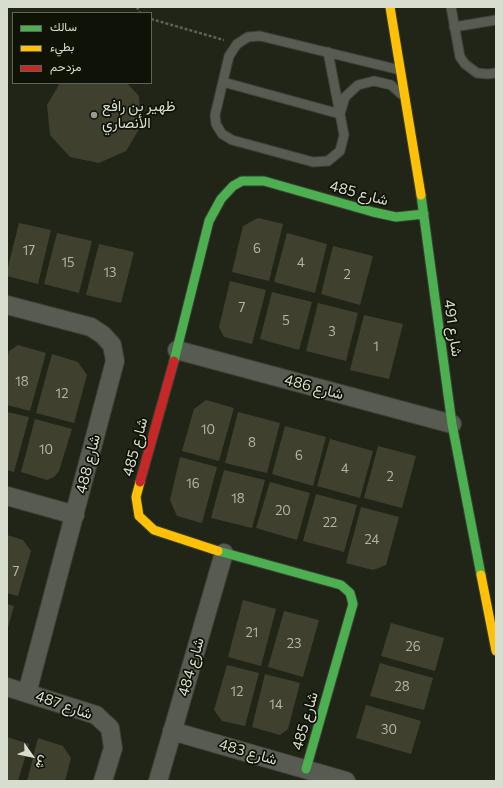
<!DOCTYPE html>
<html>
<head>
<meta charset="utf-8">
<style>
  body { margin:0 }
  #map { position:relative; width:503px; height:788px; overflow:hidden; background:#212518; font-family:Commissioner,Vazirmatn,sans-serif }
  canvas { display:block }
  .frame { position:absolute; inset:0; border:8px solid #d8decf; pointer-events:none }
  .legend { position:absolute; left:12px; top:12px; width:140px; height:72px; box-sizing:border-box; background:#0e1207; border:1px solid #5f6457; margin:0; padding:5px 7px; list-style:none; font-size:12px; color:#d8decf }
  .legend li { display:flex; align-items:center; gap:8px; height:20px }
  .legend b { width:20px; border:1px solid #5f6457 }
  .north { position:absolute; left:12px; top:736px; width:40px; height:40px; -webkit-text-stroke:3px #0e1207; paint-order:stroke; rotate:123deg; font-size:11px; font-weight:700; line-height:16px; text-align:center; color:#d8decf }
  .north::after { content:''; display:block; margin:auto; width:14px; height:18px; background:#d8decf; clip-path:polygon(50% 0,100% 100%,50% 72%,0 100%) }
</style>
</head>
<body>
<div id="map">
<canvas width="503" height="788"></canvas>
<div class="frame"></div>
<ul class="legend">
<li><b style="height:5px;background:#4caf50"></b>سالك</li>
<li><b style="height:5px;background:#ffc107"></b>بطيء</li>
<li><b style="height:5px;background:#c62828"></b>مزدحم</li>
</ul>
<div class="north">ش</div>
</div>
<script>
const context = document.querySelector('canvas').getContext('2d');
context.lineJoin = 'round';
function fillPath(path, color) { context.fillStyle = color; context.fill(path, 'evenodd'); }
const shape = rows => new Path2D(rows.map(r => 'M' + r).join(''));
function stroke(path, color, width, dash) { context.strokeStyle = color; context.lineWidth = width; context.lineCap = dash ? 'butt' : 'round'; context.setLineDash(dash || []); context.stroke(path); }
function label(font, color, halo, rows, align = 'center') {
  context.font = font + ' Commissioner,Vazirmatn,sans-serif'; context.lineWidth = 3.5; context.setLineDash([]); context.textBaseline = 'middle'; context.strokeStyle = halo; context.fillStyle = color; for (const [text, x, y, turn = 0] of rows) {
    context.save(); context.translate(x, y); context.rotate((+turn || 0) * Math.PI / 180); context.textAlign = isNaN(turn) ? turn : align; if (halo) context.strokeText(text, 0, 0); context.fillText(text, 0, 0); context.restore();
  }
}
const building = shape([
  [60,83,127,83,139,96,141,126,126,151,99,163,70,157,50,135,47,105],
  [258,218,283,224,269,281,232,272,243,226],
  [19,223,51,230,38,284,7,276,7,271],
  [57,233,92,241,79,293,44,284],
  [287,233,327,244,315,293,274,282],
  [99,244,134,252,121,303,86,295],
  [333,246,373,256,360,305,321,294],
  [230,281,266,290,252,344,224,337,219,327],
  [272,292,312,302,299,350,260,339],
  [318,303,358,313,346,361,306,351],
  [364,315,403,324,389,379,350,370],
  [18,345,46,353,30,411,7,405,7,359,9,351],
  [52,354,78,362,87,375,74,423,36,413],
  [206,400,234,408,219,461,182,451,194,409],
  [7,412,29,417,14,472,7,470],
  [238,412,280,423,267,473,225,463],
  [35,419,72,429,59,471,54,477,47,480,21,472],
  [285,426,326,437,313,486,272,474],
  [330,439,373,451,360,498,317,486],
  [378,446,416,456,402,508,364,498],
  [180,457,217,467,202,523,177,516,170,500],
  [224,470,265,480,252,528,211,518],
  [270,482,310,493,297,540,256,528],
  [316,494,357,505,344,552,303,541],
  [361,507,399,517,386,565,373,570,346,563],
  [7,535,23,540,31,551,18,596,7,593],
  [243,600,276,609,261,666,228,657],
  [7,604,14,606,7,631],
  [284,611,319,620,303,677,268,667],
  [391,623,444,638,435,671,381,656],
  [380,663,433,678,424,710,370,696],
  [227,665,259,673,245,726,222,721,214,710],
  [265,674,300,683,288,729,280,735,252,727],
  [366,705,421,721,411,754,356,738],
  [7,737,29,744,18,781,7,781],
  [38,738,63,746,71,758,65,781,27,781]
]);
const path = shape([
  [137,7,140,13],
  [151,19,224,40]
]);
const lane = shape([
  [451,7,460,57,465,64,477,73,488,74,496,73],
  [454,27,496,20],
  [328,52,344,135,340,151,328,161,313,162,232,140,222,134,216,124,215,115,229,56,237,44,248,37,260,36,400,70],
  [223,82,340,114,345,97,358,85,374,81,391,85,401,94]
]);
const street = shape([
  [7,305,91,327,103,335,112,345,115,361,27,693],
  [177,350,452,424],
  [7,496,75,515],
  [7,687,96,715,110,728,113,748,103,781],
  [172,731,346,781],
  [158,781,224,553]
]);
const fast = shape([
  [421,195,452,424,481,575],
  [174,361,209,221,221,199,233,186,242,181,264,181,373,212,396,217,424,214],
  [218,551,341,585,350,593,353,604,306,769]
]);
const slow = shape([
  [390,7,421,195],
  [140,482,136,497,139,516,154,530,218,551],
  [481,575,496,651]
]);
const jam = shape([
  [140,482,174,361]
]);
const markers = [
  [94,115,4,"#989d8f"]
];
const numberNames = [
  ["6",257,249],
  ["17",29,251],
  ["15",68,263],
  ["4",301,263],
  ["13",110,273],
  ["2",347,275],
  ["7",242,308],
  ["5",286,321],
  ["3",332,332],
  ["1",376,347],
  ["18",22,382],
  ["12",62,394],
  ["10",208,430],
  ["8",252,443],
  ["10",46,450],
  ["6",299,456],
  ["4",345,469],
  ["2",390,477],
  ["16",193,484],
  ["18",238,499],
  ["20",283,511],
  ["22",330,523],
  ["24",372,540],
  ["7",16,572],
  ["21",252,633],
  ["23",294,644],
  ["26",413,647],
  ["28",402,687],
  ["12",237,692],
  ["14",276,705],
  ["30",389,730]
];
const poiNames = [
  ["ظهير بن رافع",102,106],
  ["الأنصاري",102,123]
];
const streetNames = [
  ["شارع 485",359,193,15],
  ["شارع 491",453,328,82],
  ["شارع 486",314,387,15],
  ["شارع 485",135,447,-75],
  ["شارع 488",88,464,-76],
  ["شارع 484",191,667,-74],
  ["شارع 487",64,705,19],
  ["شارع 485",305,721,-74],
  ["شارع 483",248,752,16]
];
fillPath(building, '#40402e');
stroke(lane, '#3b4035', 11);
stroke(street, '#3b4035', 20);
stroke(fast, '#3b4035', 11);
stroke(slow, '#3b4035', 11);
stroke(jam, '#3b4035', 11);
stroke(path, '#5d6057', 2.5, [3, 2]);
stroke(lane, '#585b52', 9);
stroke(street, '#585b52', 18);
stroke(fast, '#4caf50', 9);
stroke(slow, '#ffc107', 9);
stroke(jam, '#c62828', 9);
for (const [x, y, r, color] of markers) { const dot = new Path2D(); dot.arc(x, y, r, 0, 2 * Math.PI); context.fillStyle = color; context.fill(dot); stroke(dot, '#0e1207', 1.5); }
label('13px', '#b2b6a7', null, numberNames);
label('15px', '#d8decf', '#0e1207', poiNames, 'left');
label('15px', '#d8decf', '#0e1207', streetNames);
</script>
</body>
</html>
